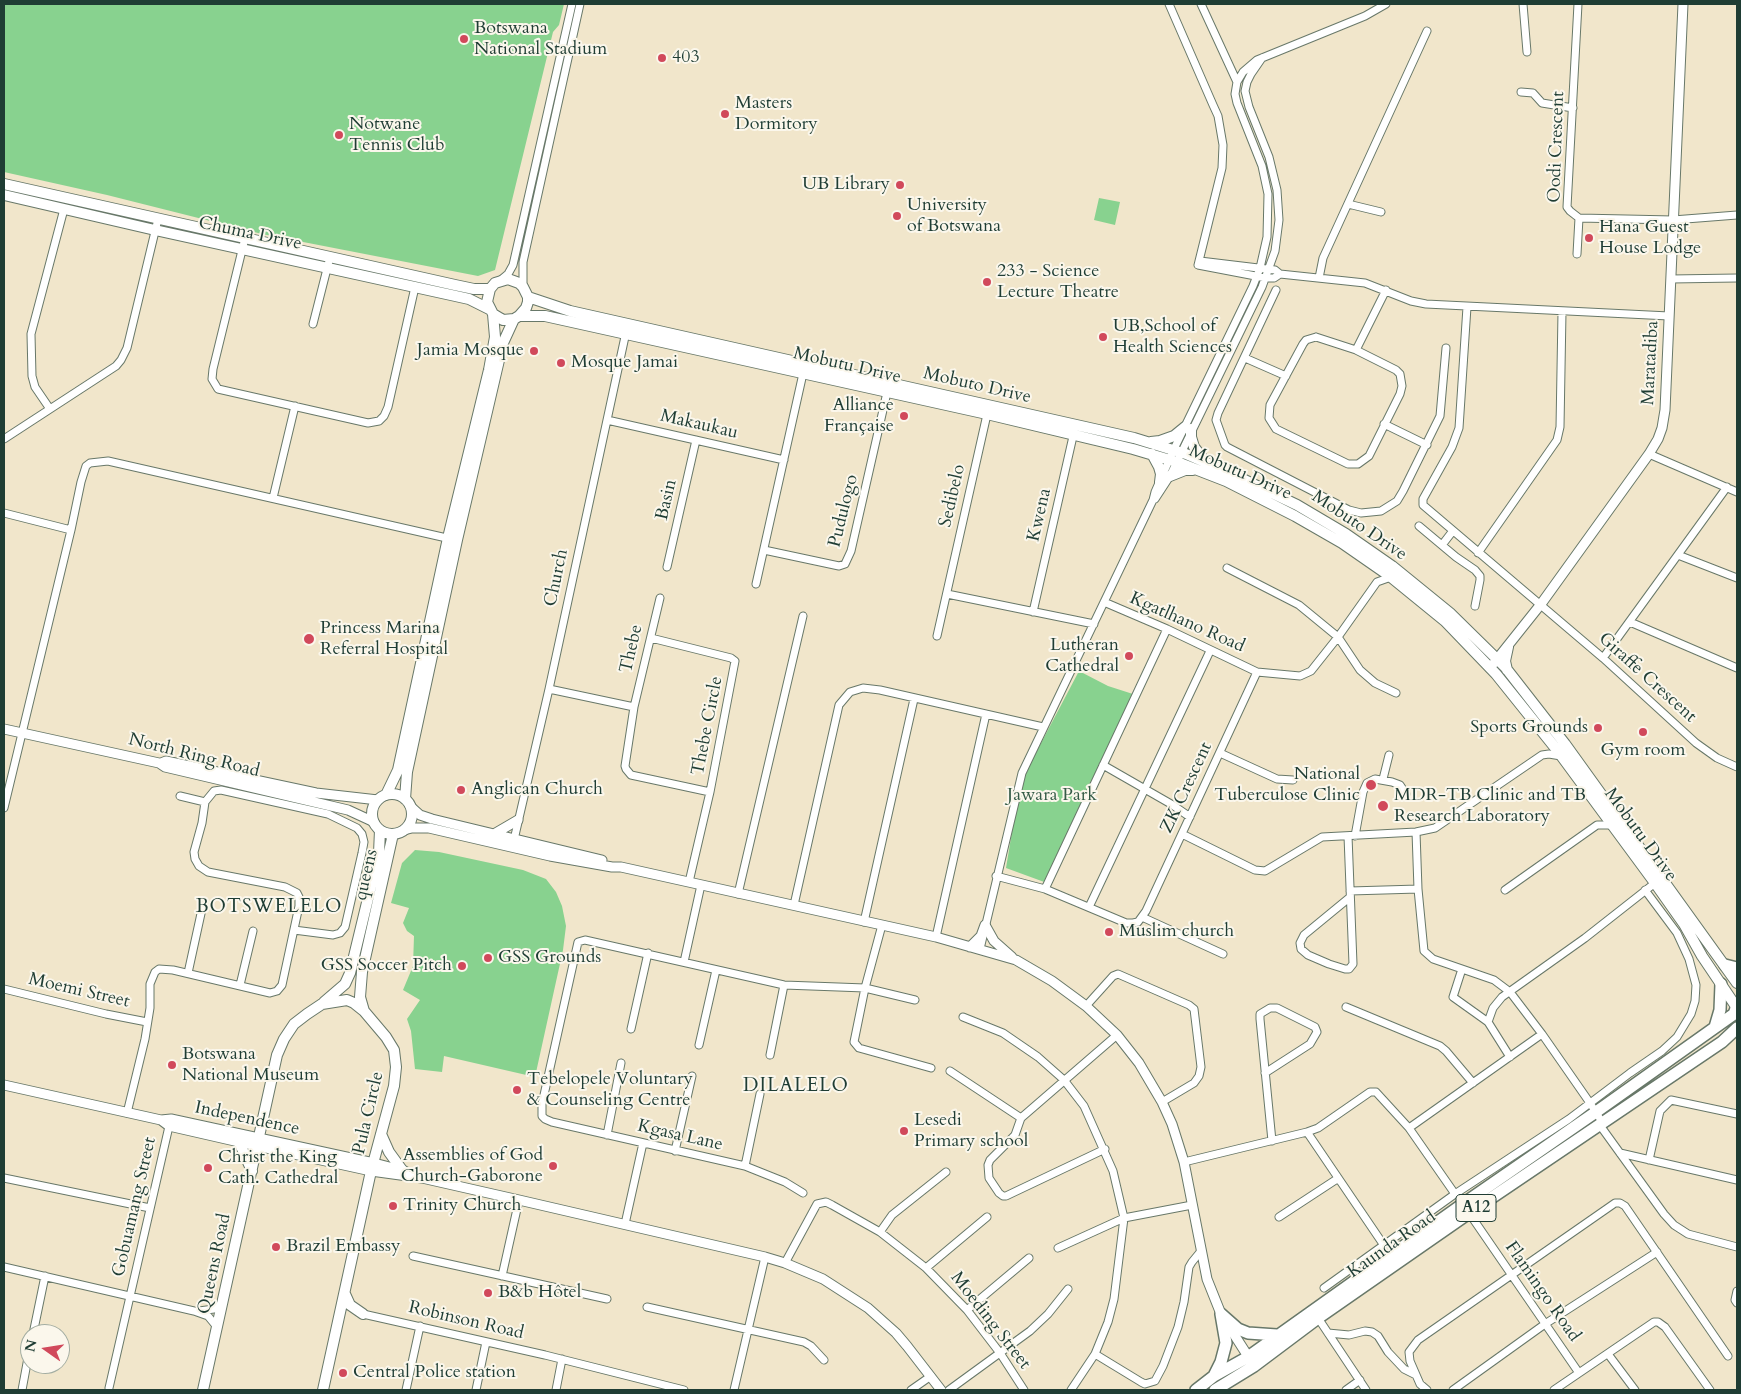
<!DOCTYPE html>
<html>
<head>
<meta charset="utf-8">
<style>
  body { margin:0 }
  #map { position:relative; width:1741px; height:1394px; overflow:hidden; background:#f1e6cb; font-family:Cardo,serif }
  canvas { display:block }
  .frame { position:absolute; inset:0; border:5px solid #1f3d34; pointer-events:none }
  .north { position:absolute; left:20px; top:1324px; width:50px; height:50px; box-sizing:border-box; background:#fbf7ec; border:1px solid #a3ada2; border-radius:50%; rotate:283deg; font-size:14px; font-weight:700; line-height:20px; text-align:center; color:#1f3d34 }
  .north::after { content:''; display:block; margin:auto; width:18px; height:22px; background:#d1495b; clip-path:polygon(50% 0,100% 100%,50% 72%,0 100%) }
</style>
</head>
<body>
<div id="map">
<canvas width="1741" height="1394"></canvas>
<div class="frame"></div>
<div class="north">N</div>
</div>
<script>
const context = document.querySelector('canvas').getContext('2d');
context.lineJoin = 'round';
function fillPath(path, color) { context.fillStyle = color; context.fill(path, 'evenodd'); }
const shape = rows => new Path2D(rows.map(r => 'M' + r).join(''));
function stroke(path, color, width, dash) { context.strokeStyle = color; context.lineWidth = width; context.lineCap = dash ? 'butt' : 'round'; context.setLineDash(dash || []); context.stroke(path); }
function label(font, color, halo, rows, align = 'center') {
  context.font = font + ' Cardo,serif'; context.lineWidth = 4; context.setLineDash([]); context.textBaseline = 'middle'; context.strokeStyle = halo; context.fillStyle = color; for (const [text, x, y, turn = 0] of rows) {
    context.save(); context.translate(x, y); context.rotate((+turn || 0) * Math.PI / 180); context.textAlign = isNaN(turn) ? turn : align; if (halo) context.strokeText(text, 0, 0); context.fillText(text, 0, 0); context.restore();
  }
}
const green = shape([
  [4,4,564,4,559,25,553,32,495,270,478,276,262,234,107,195,4,172],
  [1099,198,1120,202,1115,225,1094,220],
  [1079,671,1108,686,1136,695,1047,883,1006,868,1020,783],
  [415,850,439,852,523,870,546,879,556,892,562,906,566,926,563,950,535,1077,444,1056,442,1072,415,1069,411,1031,407,1019,420,1000,403,990,413,966,414,936,407,931,403,923,409,908,391,903,402,863]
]);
const minor = shape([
  [1169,4,1213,105,1218,116,1223,145,1222,168,1198,265,1266,278,1274,278,1280,274],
  [1201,4,1237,82],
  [1523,4,1527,52],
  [1578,4,1567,207,1570,211,1579,218,1673,220,1737,215],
  [1521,92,1533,93,1542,103,1573,108],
  [1348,204,1381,212],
  [245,238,213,369,212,379,218,389,368,423,379,421,384,416,388,407,415,287],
  [1577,254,1579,218],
  [1200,261,1275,270,1280,274,1365,283,1411,301,1426,304,1669,316],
  [1319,278,1323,258,1427,31],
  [502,279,508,274,513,265,572,4],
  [1671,279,1737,278],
  [523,287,523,262,580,4],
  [1276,290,1218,413,1216,420,1225,445,1227,447,1349,510,1361,513,1381,511,1397,501,1403,491,1440,416,1446,348],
  [1467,307,1459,428,1452,447,1423,499,1423,505,1603,658,1696,743,1717,758,1737,767],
  [313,324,330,257],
  [1316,337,1356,350,1396,370,1400,374,1402,386,1400,394,1369,456,1358,464,1348,464,1276,429,1269,418,1270,405,1303,344,1306,340,1316,337],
  [1356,350,1386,290],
  [1245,358,1286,376],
  [50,409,35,387,32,376,31,334,64,209],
  [607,420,784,460],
  [1384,424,1427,445],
  [4,439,116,366,121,360,127,348,158,219],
  [1649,454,1737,492],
  [273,498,295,406],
  [1155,499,1170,476,1262,287,1275,251,1279,220,1277,190,1269,157,1249,107,1245,91,1247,82,1251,74,1262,58],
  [4,513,71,530],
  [1419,526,1456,557,1475,570,1480,576,1480,580,1475,606],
  [1442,545,1452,532],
  [764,550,839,566,845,564,851,551,888,388],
  [1478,553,1557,440,1560,427,1562,312],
  [1678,555,1737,578],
  [667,567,696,440],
  [1227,568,1299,605,1338,637,1360,670,1375,683,1396,693],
  [756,584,804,369],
  [947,594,1094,624],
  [660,598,634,707,625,766,626,769,631,775,710,792],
  [1104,602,1167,629,1257,672,1300,676,1311,671,1338,637,1377,582,1391,577],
  [1033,612,1074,432],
  [1630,622,1737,668],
  [937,636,988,410],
  [651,638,731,658,735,661,710,792,689,882],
  [1603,658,1727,487],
  [549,689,634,707],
  [1220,753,1277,779,1293,780],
  [1103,765,1171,804,1190,817],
  [1383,779,1389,755],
  [205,802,214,791,221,790,328,814,357,828,362,834,364,842,362,853,345,927,340,933,333,935,294,930],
  [4,808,71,530,81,482,86,466,90,463,108,461,451,539],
  [1416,832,1418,889,1424,951,1433,959,1494,980,1510,992,1542,1034,1590,1103,1602,1122],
  [1182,834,1255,870,1265,871,1322,837,1416,832,1435,828,1542,755,1549,754,1561,756],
  [1348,836,1353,964,1349,969,1345,969,1329,964,1308,955,1301,949,1300,943,1304,935,1349,898],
  [1355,836,1363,792,1367,783,1375,779,1392,782,1400,785,1406,794],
  [513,844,549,689,626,332],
  [996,876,1045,889,1126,923,1133,923,1138,922,1146,911,1257,672],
  [1045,889,1167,629],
  [1505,890,1597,825,1612,825],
  [1350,891,1418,889],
  [738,894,803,616],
  [794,905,839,705,850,692,863,688,880,690,1043,727],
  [1089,907,1210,651],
  [1142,917,1223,954],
  [864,922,914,699],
  [882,925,865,988,854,1042,859,1048,931,1068],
  [936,937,986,714],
  [980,949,1022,773,1153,500,1155,492,1174,449,1253,286,1260,268,1267,237,1268,194,1262,166,1237,103,1235,94,1237,82,1243,72,1257,60,1365,16,1386,4],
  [684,962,701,885],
  [1462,969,1453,997,1488,1022,1510,1057],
  [188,973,202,909],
  [240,985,253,931],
  [4,989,106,1014,147,1022],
  [1086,1006,1113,976,1118,974,1189,1005,1194,1009,1201,1067,1199,1076,1194,1083,1162,1102],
  [1346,1007,1440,1046,1446,1051,1473,1083],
  [963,1017,1003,1033,1038,1057,1064,1080,1084,1106,1113,1171,1124,1218,1114,1299,1108,1322,1095,1354,1071,1390],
  [1488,1022,1493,1008,1502,997,1585,938,1655,883],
  [631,1029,648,953],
  [699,1045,716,970],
  [770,1055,784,985],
  [950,1071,1021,1118],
  [1265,1073,1310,1044,1317,1032,1315,1027,1277,1008,1270,1008,1260,1014,1260,1019,1272,1141],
  [127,1113,145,1039,150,1008,150,984,155,972,159,969,173,970,270,993,277,991,282,985,299,906,299,897,297,893,285,887,208,872,199,866,195,859,194,852,202,823,205,802,180,796],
  [1599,1124,1664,1214,1674,1225,1688,1234,1737,1247],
  [1409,1128,1542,1034],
  [1307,1132,1383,1244],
  [607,1135,621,1063],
  [1105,1149,1006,1196,1003,1196,999,1193,989,1178,988,1165,990,1160,1015,1135,1021,1118,1117,1035],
  [675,1151,692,1076],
  [1620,1153,1737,1180],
  [1649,1160,1660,1111,1671,1100,1737,1114],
  [1184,1162,1307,1132,1318,1128,1370,1092,1376,1092,1409,1128,1455,1194,1324,1288],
  [745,1166,760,1094],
  [4,1178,150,1208],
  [803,1193,785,1182,745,1166,552,1122,545,1119,542,1116,542,1104,578,942,585,940,784,985,865,988,915,1000],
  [1455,1194,1569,1119,1630,1073,1662,1051,1677,1037,1691,1014,1695,1001,1696,985,1689,959,1677,933,1645,890],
  [1467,1210,1579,1373],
  [1279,1217,1337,1179],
  [625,1224,643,1143],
  [880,1232,892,1215,946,1172],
  [1058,1248,1124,1218,1192,1205],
  [413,1256,607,1299],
  [785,1263,817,1204,826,1202,832,1205,880,1232,926,1268,967,1310,1000,1353,1024,1390],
  [4,1267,194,1311,208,1316,217,1327],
  [926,1268,987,1217],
  [502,1276,519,1200],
  [1737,1291,1735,1300,1737,1303],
  [647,1307,804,1342,811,1346,824,1360],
  [967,1310,1029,1258],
  [199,1311,214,1309,223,1303],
  [363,1314,545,1355,684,1390],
  [1318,1318,1366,1390],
  [1328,1333,1349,1335,1365,1331,1372,1332,1378,1336,1388,1352,1404,1369,1414,1374],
  [33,1334,45,1276],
  [1095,1354,1141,1382,1145,1384,1155,1381,1163,1366,1178,1327,1184,1302,1189,1267,1192,1262,1201,1251],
  [1608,1354,1635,1390],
  [109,1388,170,1122],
  [22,1390,30,1347],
  [406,1390,420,1326],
  [476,1390,486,1342],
  [556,1390,562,1359],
  [734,1390,765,1257],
  [911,1390,931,1376],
  [949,1390,1030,1331,1048,1314,1068,1289],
  [1346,1390,1360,1380],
  [1427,1390,1420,1384,1410,1361,1409,1352,1418,1340,1615,1203,1620,1203,1625,1206,1728,1356],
  [1453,1390,1545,1324,1657,1252],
  [1554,1390,1654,1322,1658,1322,1665,1327,1710,1390]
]);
const tertiary = shape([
  [1490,668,1541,604,1649,454,1658,439,1662,428,1665,410,1683,4],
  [4,729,159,763,165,767,348,810,374,822],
  [161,763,166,761,316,793,378,800],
  [410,806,420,815,432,819,602,860],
  [404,830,412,828,429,828,550,856,612,867,621,867,936,937,1016,960,1052,981,1086,1006,1117,1035,1139,1063,1162,1102,1172,1124,1184,1162,1207,1279,1221,1314,1251,1361],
  [494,834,518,820],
  [985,925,994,941,1012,957],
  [970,947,981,936,985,925],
  [4,1085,161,1120,171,1119,374,1163,405,1171],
  [161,1120,169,1126,239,1142,371,1171,422,1178,519,1200,765,1257,785,1263,823,1279,868,1308,896,1333,907,1346,941,1390]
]);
const secondary = shape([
  [4,184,455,285,474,289,490,289],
  [4,195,155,230,451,295,469,299,489,309],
  [528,297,570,311,1134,438,1186,454,1230,473,1297,505,1346,534,1392,566,1451,614,1505,667,1565,744,1737,983],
  [519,316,526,308,528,302,528,297,523,287,519,283,508,279,495,283,490,289,487,302,493,314,503,320,514,319,519,316,545,316,987,414,1133,449,1177,462,1226,481,1295,516,1342,543,1391,577,1445,621,1496,674,1557,750,1655,883,1684,924,1702,956,1737,1008],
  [1191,429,1191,437,1194,447,1205,461],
  [1151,442,1160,441,1174,436,1185,427],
  [1152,454,1159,467,1161,474,1160,482],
  [1170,476,1185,470,1193,470],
  [1507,670,1505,661,1508,647],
  '372 814a20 20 0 1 1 40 0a20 20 0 1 1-40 0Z',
  [386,795,398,770,448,538,489,370,495,337,493,314],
  [405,799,407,772,457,540,503,343,514,319],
  [324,1002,345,984,350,973,379,853,380,830],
  [364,1011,360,997,362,972,393,834],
  [381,1134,389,1152,402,1170],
  [239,1142,252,1171],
  [345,1294,350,1305,363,1314],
  [203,1390,277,1055,284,1039,294,1024,307,1014,322,1004,347,1000,354,1003,364,1011,386,1037,394,1050,396,1067,394,1086,371,1171,323,1390]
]);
const primary = shape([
  [1725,965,1737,968],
  [1715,1027,1720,1010,1721,984],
  [1221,1314,1238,1329,1248,1333,1277,1335],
  [1214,1376,1221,1362,1226,1343,1221,1314],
  [1196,1390,1214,1376,1248,1357,1463,1204,1596,1112,1734,1014,1737,1006],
  [1215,1390,1254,1366,1318,1318,1469,1213,1722,1042,1737,1028]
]);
const markers = [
  [464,39,5,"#d1495b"],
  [662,58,5,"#d1495b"],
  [725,114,5,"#d1495b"],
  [339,135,5,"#d1495b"],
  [900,185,5,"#d1495b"],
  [897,216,5,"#d1495b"],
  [1589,238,5,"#d1495b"],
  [987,282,5,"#d1495b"],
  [1103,337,5,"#d1495b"],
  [534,351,5,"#d1495b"],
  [561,363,5,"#d1495b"],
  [904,416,5,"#d1495b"],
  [309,639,6,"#d1495b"],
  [1129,656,5,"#d1495b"],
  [1598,728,5,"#d1495b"],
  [1643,732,5,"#d1495b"],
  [1371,785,6,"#d1495b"],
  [461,790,5,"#d1495b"],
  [1383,806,6,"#d1495b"],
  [1109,932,5,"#d1495b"],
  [488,958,5,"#d1495b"],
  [462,966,5,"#d1495b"],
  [172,1065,5,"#d1495b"],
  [517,1090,5,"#d1495b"],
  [904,1131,5,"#d1495b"],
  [553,1166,5,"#d1495b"],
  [208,1168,5,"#d1495b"],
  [393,1206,5,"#d1495b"],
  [276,1247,5,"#d1495b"],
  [488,1293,5,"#d1495b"],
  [343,1373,5,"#d1495b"]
];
const shields = [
  [1476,1208,40]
];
const shieldNames = [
  ["A12",1476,1208]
];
const poiNames = [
  ["Botswana",474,29],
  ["National Stadium",474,50],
  ["403",672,58],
  ["Masters",735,104],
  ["Dormitory",735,125],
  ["Notwane",349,125],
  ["Tennis Club",349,146],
  ["UB Library",890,185,"right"],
  ["University",907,206],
  ["of Botswana",907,227],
  ["Hana Guest",1599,228],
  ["House Lodge",1599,249],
  ["233 - Science",997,272],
  ["Lecture Theatre",997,293],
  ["UB,School of",1113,327],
  ["Health Sciences",1113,348],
  ["Jamia Mosque",524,351,"right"],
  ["Mosque Jamai",571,363],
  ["Alliance",894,406,"right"],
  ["Française",894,427,"right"],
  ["Princess Marina",320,629],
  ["Referral Hospital",320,650],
  ["Lutheran",1119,646,"right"],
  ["Cathedral",1119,667,"right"],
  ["Sports Grounds",1588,728,"right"],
  ["Gym room",1643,751,"center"],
  ["National",1360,775,"right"],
  ["Tuberculose Clinic",1360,796,"right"],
  ["Anglican Church",471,790],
  ["MDR-TB Clinic and TB",1394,796],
  ["Research Laboratory",1394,817],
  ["Muslim church",1119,932],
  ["GSS Grounds",498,958],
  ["GSS Soccer Pitch",452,966,"right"],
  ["Botswana",182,1055],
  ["National Museum",182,1076],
  ["Tebelopele Voluntary",527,1080],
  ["& Counseling Centre",527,1101],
  ["Lesedi",914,1121],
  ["Primary school",914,1142],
  ["Assemblies of God",543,1156,"right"],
  ["Church-Gaborone",543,1177,"right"],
  ["Christ the King",218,1158],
  ["Cath. Cathedral",218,1179],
  ["Trinity Church",403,1206],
  ["Brazil Embassy",286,1247],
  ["B&b Hôtel",498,1293],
  ["Central Police station",353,1373]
];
const streetNames = [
  ["Oodi Crescent",1557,147,-88],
  ["Chuma Drive",250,234,12],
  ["Maratadiba",1651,363,-87],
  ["Mobutu Drive",847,366,13],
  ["Mobuto Drive",977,386,13],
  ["Makaukau",699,425,13],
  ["Mobutu Drive",1240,473,24],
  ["Sedibelo",953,496,-77],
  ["Basin",667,500,-77],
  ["Pudulogo",844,511,-76],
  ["Kwena",1040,515,-77],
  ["Mobuto Drive",1359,526,34],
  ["Church",557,578,-78],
  ["Kgatlhano Road",1187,623,24],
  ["Thebe",632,649,-77],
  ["Giraffe Crescent",1647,678,42],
  ["Thebe Circle",708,726,-79],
  ["North Ring Road",194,756,14],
  ["ZK Crescent",1187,788,-65],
  ["Mobutu Drive",1640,835,54],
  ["queens",367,875,-77],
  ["Moemi Street",79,991,13],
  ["Pula Circle",369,1113,-77],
  ["Independence",247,1119,12],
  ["Kgasa Lane",680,1136,13],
  ["Gobuamang Street",135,1207,-77],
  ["Kaunda Road",1392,1245,-35],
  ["Queens Road",215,1264,-78],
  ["Flamingo Road",1542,1292,55],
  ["Robinson Road",466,1321,13],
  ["Moeding Street",990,1321,52]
];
const parkNames = [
  ["Jawara Park",1052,796]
];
const neighbourhoodNames = [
  ["BOTSWELELO",269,908],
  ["DILALELO",796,1087]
];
fillPath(green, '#88d28f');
stroke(minor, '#687869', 9);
stroke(tertiary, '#687869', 11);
stroke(secondary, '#687869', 12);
stroke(primary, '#687869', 14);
stroke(minor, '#fff', 7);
stroke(tertiary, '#fff', 9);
stroke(secondary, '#fff', 10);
stroke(primary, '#fff', 11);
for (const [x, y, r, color] of markers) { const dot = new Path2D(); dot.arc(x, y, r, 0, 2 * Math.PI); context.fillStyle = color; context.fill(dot); stroke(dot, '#fbf7ec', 2); }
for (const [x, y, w] of shields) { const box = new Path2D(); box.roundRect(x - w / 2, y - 13.5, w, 27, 4); context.fillStyle = '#fbf7ec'; context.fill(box); stroke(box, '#1f3d34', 1); }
label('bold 16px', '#1f3d34', null, shieldNames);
label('18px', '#1f3d34', '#fbf7ec', poiNames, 'left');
label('18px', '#1f3d34', '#fbf7ec', streetNames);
label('18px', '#345b46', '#fbf7ec', parkNames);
context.letterSpacing = '1px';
label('19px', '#1f3d34', '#fbf7ec', neighbourhoodNames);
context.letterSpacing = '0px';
</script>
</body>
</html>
